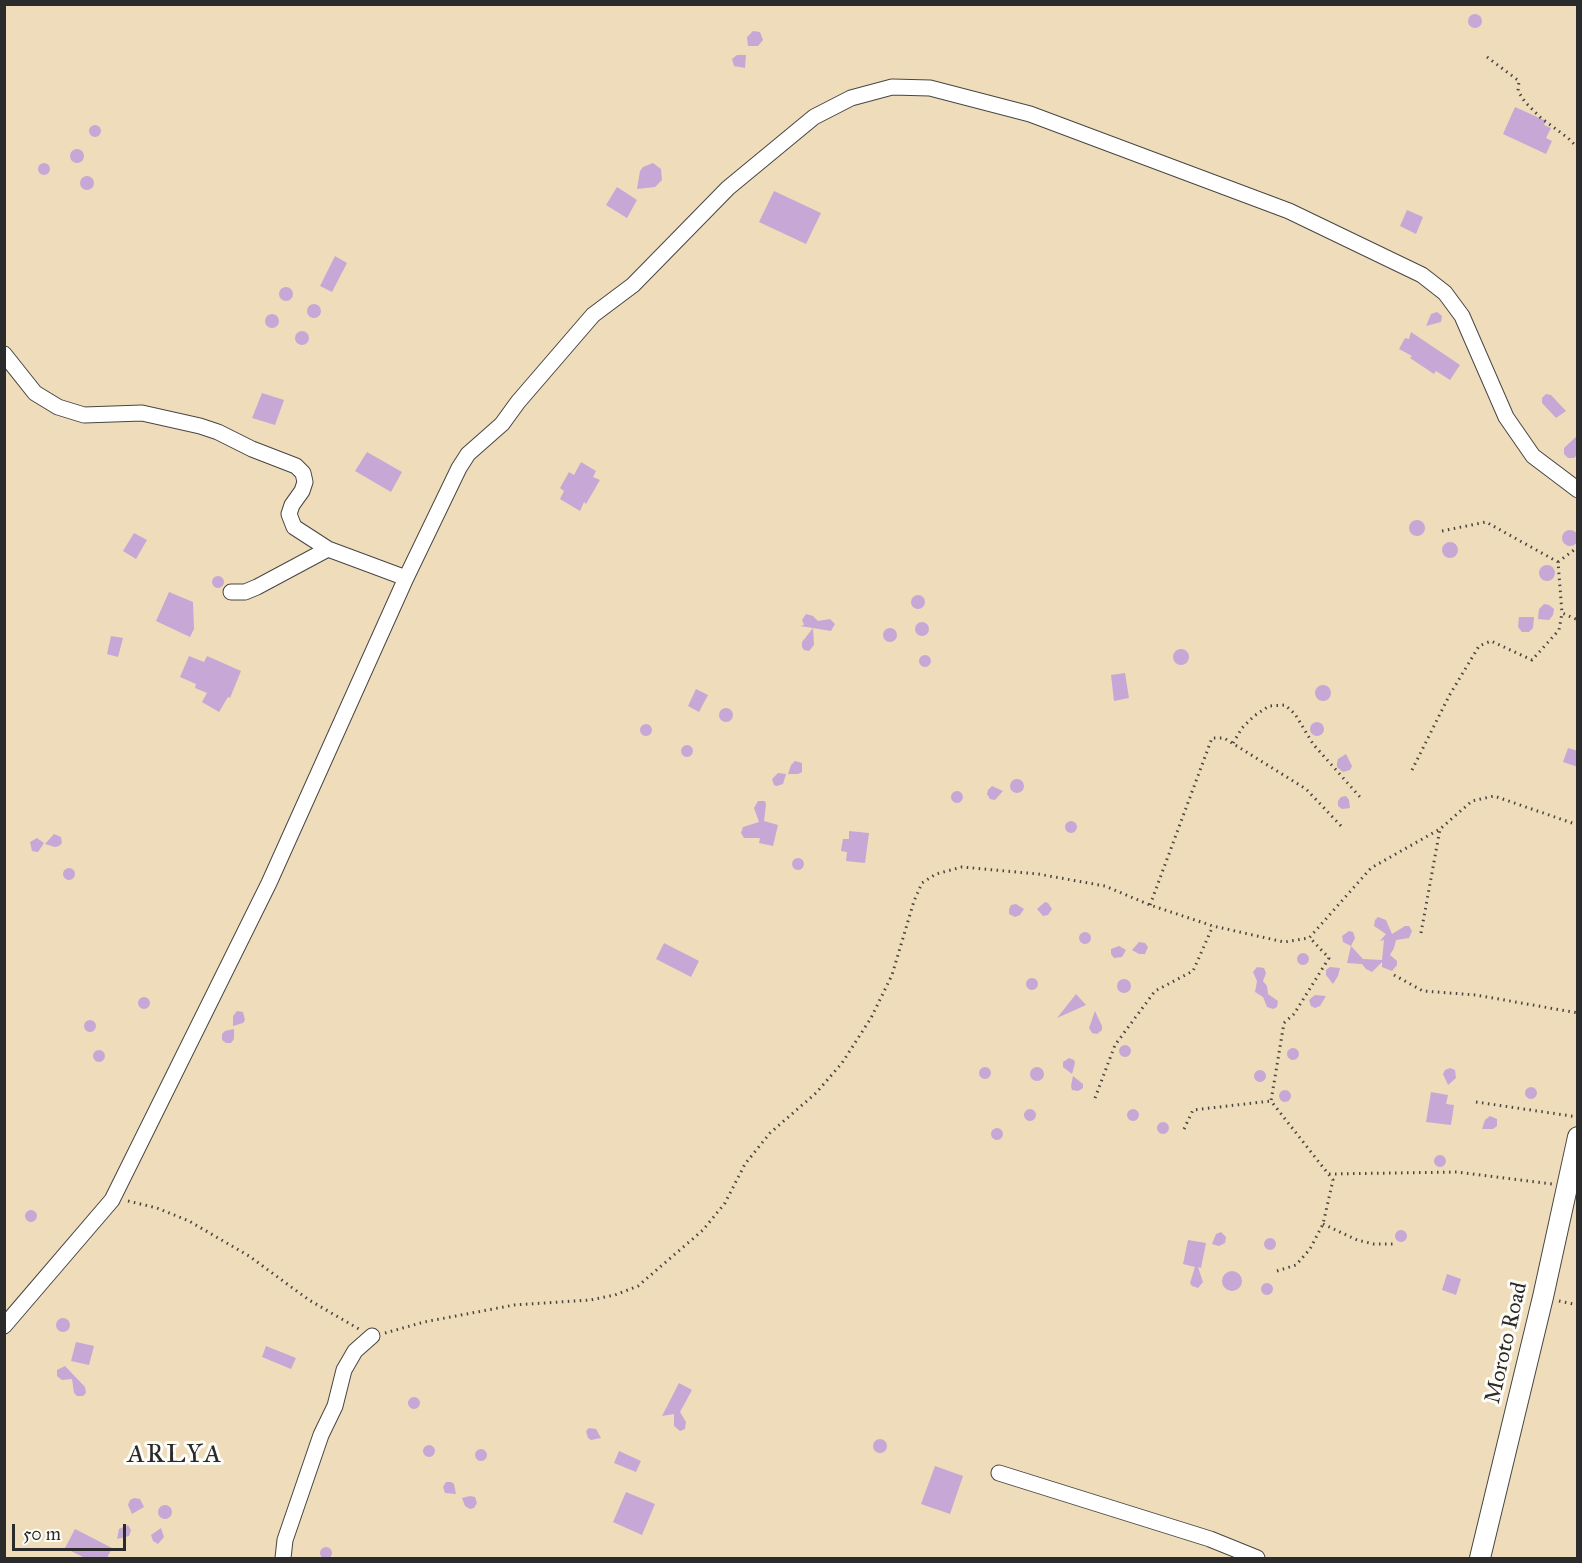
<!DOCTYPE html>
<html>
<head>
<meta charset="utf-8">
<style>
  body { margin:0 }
  #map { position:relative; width:1582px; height:1563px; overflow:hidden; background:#efdcbb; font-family:"IM FELL Great Primer",serif }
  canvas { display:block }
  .frame { position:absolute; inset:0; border:6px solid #2b2b2b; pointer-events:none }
  .scale { position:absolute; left:12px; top:1524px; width:114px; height:27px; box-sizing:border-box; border:3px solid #2b2b2b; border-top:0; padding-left:8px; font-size:18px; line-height:21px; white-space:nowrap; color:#2b2b2b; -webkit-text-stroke:4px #fdfcf7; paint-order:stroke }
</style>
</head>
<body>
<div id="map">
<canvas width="1582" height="1563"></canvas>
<div class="frame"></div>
<div class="scale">50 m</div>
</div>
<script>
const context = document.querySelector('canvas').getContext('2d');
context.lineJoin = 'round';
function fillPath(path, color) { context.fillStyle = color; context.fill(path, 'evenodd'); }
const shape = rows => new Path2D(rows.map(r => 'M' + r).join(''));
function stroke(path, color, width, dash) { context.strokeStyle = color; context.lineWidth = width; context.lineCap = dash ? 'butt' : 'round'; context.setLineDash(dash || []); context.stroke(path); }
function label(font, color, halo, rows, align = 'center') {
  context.font = font + ' "IM FELL Great Primer",serif'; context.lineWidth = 6; context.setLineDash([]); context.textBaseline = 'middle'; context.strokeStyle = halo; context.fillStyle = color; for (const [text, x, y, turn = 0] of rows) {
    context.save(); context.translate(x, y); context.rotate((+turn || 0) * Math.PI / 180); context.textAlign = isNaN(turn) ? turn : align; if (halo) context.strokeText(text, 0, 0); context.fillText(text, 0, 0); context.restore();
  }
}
const building = shape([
  '1468 21a7 7 0 1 1 14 0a7 7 0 1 1-14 0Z',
  [753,31,760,32,763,40,758,46,748,46,747,37],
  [737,55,746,55,745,68,734,66,732,59],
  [1515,107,1546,121,1544,125,1551,128,1546,138,1552,141,1546,154,1503,134],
  '89 131a6 6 0 1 1 12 0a6 6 0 1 1-12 0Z',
  '70 156a7 7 0 1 1 14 0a7 7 0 1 1-14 0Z',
  '38 169a6 6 0 1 1 12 0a6 6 0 1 1-12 0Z',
  [653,163,661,169,662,180,655,187,637,189,640,171,643,167],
  '80 183a7 7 0 1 1 14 0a7 7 0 1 1-14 0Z',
  [617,187,637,200,627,218,606,205],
  [774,191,821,213,806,244,759,222],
  [1407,210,1423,217,1416,234,1400,226],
  [335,256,347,263,332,292,320,286],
  '279 294a7 7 0 1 1 14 0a7 7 0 1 1-14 0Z',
  '307 311a7 7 0 1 1 14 0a7 7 0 1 1-14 0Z',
  [1437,312,1442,316,1441,322,1426,326,1431,314],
  '265 321a7 7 0 1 1 14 0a7 7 0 1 1-14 0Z',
  '295 338a7 7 0 1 1 14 0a7 7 0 1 1-14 0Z',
  [1411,332,1460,365,1450,380,1436,371,1434,374,1410,358,1412,356,1399,349,1405,338,1409,339],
  [262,393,284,400,275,425,252,418],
  [1546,394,1551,395,1566,411,1556,418,1542,403,1542,398],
  [1578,435,1578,454,1574,458,1568,458,1564,454,1564,448],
  [367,452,402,472,391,492,355,471],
  [581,462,596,471,593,477,600,480,586,504,584,502,580,511,560,499,564,491,560,488,569,472,574,475],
  '1409 528a8 8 0 1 1 16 0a8 8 0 1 1-16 0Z',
  '1562 538a8 8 0 1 1 16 0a8 8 0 1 1-16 0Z',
  [134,533,147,540,136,559,123,551],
  '1442 550a8 8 0 1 1 16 0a8 8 0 1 1-16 0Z',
  '1539 573a8 8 0 1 1 16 0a8 8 0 1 1-16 0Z',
  '212 582a6 6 0 1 1 12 0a6 6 0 1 1-12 0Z',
  [169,592,193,602,194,629,190,637,156,621],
  '911 602a7 7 0 1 1 14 0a7 7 0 1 1-14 0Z',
  [1544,604,1549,605,1554,609,1553,615,1549,620,1538,619,1539,609],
  [806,614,813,616,818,621,830,619,835,624,831,631,813,628,814,645,809,651,804,650,802,647,802,642,813,628,800,626,804,625,802,620],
  [1519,617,1534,617,1533,628,1529,632,1522,632,1518,627],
  '915 629a7 7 0 1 1 14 0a7 7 0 1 1-14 0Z',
  '883 635a7 7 0 1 1 14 0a7 7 0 1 1-14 0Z',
  [111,636,123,638,118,657,107,654],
  '1173 657a8 8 0 1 1 16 0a8 8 0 1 1-16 0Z',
  '919 661a6 6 0 1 1 12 0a6 6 0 1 1-12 0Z',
  [189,656,204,662,207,656,241,671,230,698,228,697,219,712,202,702,207,693,195,688,196,684,180,677],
  [1125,673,1129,698,1114,701,1111,675],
  '1315 693a8 8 0 1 1 16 0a8 8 0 1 1-16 0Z',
  [696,689,708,695,699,712,688,706],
  '719 715a7 7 0 1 1 14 0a7 7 0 1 1-14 0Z',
  '1310 729a7 7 0 1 1 14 0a7 7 0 1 1-14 0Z',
  '640 730a6 6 0 1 1 12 0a6 6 0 1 1-12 0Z',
  '681 751a6 6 0 1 1 12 0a6 6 0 1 1-12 0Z',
  [1568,748,1578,751,1578,767,1563,762],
  [1346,754,1352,766,1350,770,1343,772,1337,767,1337,763,1338,759],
  [795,761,802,763,802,772,798,774,788,774,791,765],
  [778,773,786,774,783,784,777,786,774,785,772,779],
  '1010 786a7 7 0 1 1 14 0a7 7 0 1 1-14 0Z',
  [992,786,1003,791,995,800,990,799,987,794,988,790],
  '951 797a6 6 0 1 1 12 0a6 6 0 1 1-12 0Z',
  [1346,796,1349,800,1350,808,1342,809,1338,806,1338,801,1341,797],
  [758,801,765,801,766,805,764,821,778,825,773,846,759,843,760,838,744,838,741,833,743,827,759,822,754,808],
  '1065 827a6 6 0 1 1 12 0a6 6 0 1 1-12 0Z',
  [849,831,869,833,865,863,846,861,847,852,841,851,843,839,849,839],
  [54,834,61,837,62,843,59,846,55,847,45,844],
  [37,838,44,843,38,852,32,851,30,842],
  '792 864a6 6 0 1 1 12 0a6 6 0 1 1-12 0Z',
  '63 874a6 6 0 1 1 12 0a6 6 0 1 1-12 0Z',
  [1045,902,1048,903,1052,909,1048,915,1043,916,1037,909],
  [1016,904,1024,909,1020,915,1015,917,1009,914,1009,909,1011,905],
  [1378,917,1386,920,1392,934,1405,926,1409,926,1412,931,1409,938,1396,940,1394,948,1390,955,1397,961,1397,965,1392,971,1382,967,1382,962,1372,972,1366,969,1362,964,1347,963,1351,946,1343,942,1342,936,1349,931,1353,932,1355,938,1351,946,1363,959,1382,960,1384,940,1380,941,1386,934,1374,926,1375,920],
  '1079 938a6 6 0 1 1 12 0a6 6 0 1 1-12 0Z',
  [1139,942,1145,943,1148,947,1145,954,1139,954,1132,950],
  [664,943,699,961,691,977,656,959],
  [1119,946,1126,950,1122,957,1114,958,1111,954,1111,949],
  '1297 959a6 6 0 1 1 12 0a6 6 0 1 1-12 0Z',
  [1257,967,1264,968,1266,973,1263,981,1267,986,1268,994,1278,1001,1277,1007,1273,1009,1267,1007,1263,997,1255,992,1257,981,1253,972],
  [1330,967,1340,968,1338,976,1333,984,1326,975,1326,970],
  '1026 984a6 6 0 1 1 12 0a6 6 0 1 1-12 0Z',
  '1117 986a7 7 0 1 1 14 0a7 7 0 1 1-14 0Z',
  [1076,994,1086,1005,1057,1018],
  [1315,995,1326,996,1320,1006,1315,1008,1311,1006,1309,1000],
  '138 1003a6 6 0 1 1 12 0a6 6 0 1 1-12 0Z',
  [237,1011,243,1012,245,1020,243,1023,233,1026,233,1016],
  [1095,1011,1102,1026,1102,1030,1097,1034,1092,1033,1089,1028],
  '84 1026a6 6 0 1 1 12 0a6 6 0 1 1-12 0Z',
  [234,1029,234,1039,231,1043,226,1043,222,1040,222,1034,225,1031],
  '1119 1051a6 6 0 1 1 12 0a6 6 0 1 1-12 0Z',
  '1287 1054a6 6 0 1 1 12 0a6 6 0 1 1-12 0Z',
  '93 1056a6 6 0 1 1 12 0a6 6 0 1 1-12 0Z',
  [1069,1058,1074,1060,1075,1063,1072,1074,1063,1067,1063,1062],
  '979 1073a6 6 0 1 1 12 0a6 6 0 1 1-12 0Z',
  '1030 1074a7 7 0 1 1 14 0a7 7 0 1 1-14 0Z',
  [1450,1068,1455,1070,1456,1078,1448,1085,1443,1074,1445,1070],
  '1254 1076a6 6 0 1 1 12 0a6 6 0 1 1-12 0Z',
  [1073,1076,1083,1084,1083,1088,1078,1091,1072,1090,1071,1086],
  '1525 1093a6 6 0 1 1 12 0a6 6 0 1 1-12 0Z',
  '1279 1096a6 6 0 1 1 12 0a6 6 0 1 1-12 0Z',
  [1431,1092,1448,1095,1446,1104,1454,1105,1451,1125,1426,1122],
  '1127 1115a6 6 0 1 1 12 0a6 6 0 1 1-12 0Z',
  '1024 1115a6 6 0 1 1 12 0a6 6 0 1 1-12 0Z',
  [1490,1116,1497,1119,1497,1126,1493,1129,1482,1129,1485,1120],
  '1157 1128a6 6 0 1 1 12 0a6 6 0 1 1-12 0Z',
  '991 1134a6 6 0 1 1 12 0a6 6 0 1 1-12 0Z',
  '1434 1161a6 6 0 1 1 12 0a6 6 0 1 1-12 0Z',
  '25 1216a6 6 0 1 1 12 0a6 6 0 1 1-12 0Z',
  '1395 1236a6 6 0 1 1 12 0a6 6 0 1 1-12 0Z',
  [1221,1232,1226,1237,1225,1243,1219,1246,1212,1244,1216,1234],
  '1264 1244a6 6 0 1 1 12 0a6 6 0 1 1-12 0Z',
  [1188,1240,1206,1243,1201,1268,1198,1267,1203,1282,1198,1288,1192,1286,1190,1283,1195,1267,1183,1264],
  '1222 1281a10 10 0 1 1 20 0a10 10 0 1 1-20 0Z',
  [1447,1274,1461,1279,1456,1295,1442,1290],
  '1261 1289a6 6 0 1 1 12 0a6 6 0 1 1-12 0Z',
  '56 1325a7 7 0 1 1 14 0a7 7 0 1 1-14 0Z',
  [76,1342,94,1346,89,1365,71,1361],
  [266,1346,296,1358,291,1369,262,1357],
  [65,1366,85,1387,86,1393,83,1396,77,1396,74,1393,72,1379,62,1380,57,1376,57,1370],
  [679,1383,692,1390,680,1412,686,1422,685,1429,680,1431,674,1426,674,1414,662,1416],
  '408 1403a6 6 0 1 1 12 0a6 6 0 1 1-12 0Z',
  [589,1428,596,1429,601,1438,591,1440,588,1438,586,1431],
  '873 1446a7 7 0 1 1 14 0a7 7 0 1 1-14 0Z',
  '423 1451a6 6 0 1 1 12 0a6 6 0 1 1-12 0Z',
  '475 1455a6 6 0 1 1 12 0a6 6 0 1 1-12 0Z',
  [619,1451,641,1461,636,1472,614,1463],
  [935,1466,963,1476,950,1514,921,1504],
  [446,1482,451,1482,454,1484,456,1494,445,1493,443,1487],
  [626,1492,655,1504,642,1535,613,1522],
  [470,1496,475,1497,477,1503,474,1508,470,1509,465,1506,462,1498],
  [134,1498,140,1499,144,1507,132,1514,128,1505,130,1500],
  '158 1512a7 7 0 1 1 14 0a7 7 0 1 1-14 0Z',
  [128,1525,131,1530,129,1536,117,1539,119,1529],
  [161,1528,164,1537,158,1544,153,1541,151,1535],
  [75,1529,112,1548,107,1558,85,1558,65,1548],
  '320 1553a6 6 0 1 1 12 0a6 6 0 1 1-12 0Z'
]);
const path = shape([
  [1487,57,1519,81,1518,91,1525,102,1541,118,1568,138,1578,148],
  [1578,517,1578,526],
  [1442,531,1486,522,1558,562,1562,613,1578,620],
  [1558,562,1578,547],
  [1233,743,1242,728,1254,716,1269,706,1285,705,1295,714,1313,744,1360,797],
  [1412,770,1449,696,1479,646,1491,641,1532,660,1559,630,1562,613],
  [1150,905,1212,738,1224,738,1306,789,1343,828],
  [1421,933,1440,829],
  [1394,975,1423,991,1476,995,1578,1013],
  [1095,1098,1115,1045,1155,991,1193,971,1213,926],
  [1476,1102,1578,1117],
  [1184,1129,1193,1110,1271,1101],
  [1329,1174,1457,1172,1552,1184],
  [128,1201,157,1208,189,1221,249,1256,309,1300,359,1329],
  [1323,1224,1357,1240,1374,1244,1393,1244],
  [1277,1271,1296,1265,1310,1249,1323,1224,1333,1180,1271,1101,1284,1023,1294,1014,1329,958,1310,938],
  [1559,1301,1578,1305],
  [385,1333,424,1322,514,1305,590,1300,615,1295,638,1286,703,1230,725,1203,745,1164,770,1133,816,1093,842,1063,871,1018,892,975,914,901,922,883,936,874,962,867,1038,874,1105,886,1150,905,1213,926,1284,942,1309,938,1371,868,1440,829,1472,801,1494,796,1578,825]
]);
const street = shape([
  [4,354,35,393,58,407,84,415,142,413,200,426,218,432,252,449,296,466,303,473,305,482,302,491,292,505,289,514,294,527,328,549,406,578],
  [231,592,245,592,257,587,328,549],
  [4,1326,112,1200,269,883,406,578,459,468,468,454,502,424,518,402,593,315,633,285,728,188,814,117,851,98,892,87,930,88,1030,114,1289,211,1422,275,1445,293,1462,316,1506,417,1533,456,1578,490],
  [999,1473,1210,1539,1257,1558],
  [283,1558,285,1540,321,1435,335,1406,344,1370,355,1351,372,1336]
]);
const secondary = shape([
  [1480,1558,1543,1297,1578,1137]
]);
const streetNames = [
  ["Moroto Road",1507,1343,-77]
];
const quarterNames = [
  ["ARLYA",175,1456]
];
fillPath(building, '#c7a7d5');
stroke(street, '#484641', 17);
stroke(secondary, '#484641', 22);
stroke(path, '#484641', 3, [1.5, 4.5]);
stroke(street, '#fff', 15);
stroke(secondary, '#fff', 20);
label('22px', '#2b2b2b', '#fdfcf7', streetNames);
context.letterSpacing = '1.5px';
label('26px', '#2b2b2b', '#fdfcf7', quarterNames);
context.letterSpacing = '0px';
</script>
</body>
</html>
